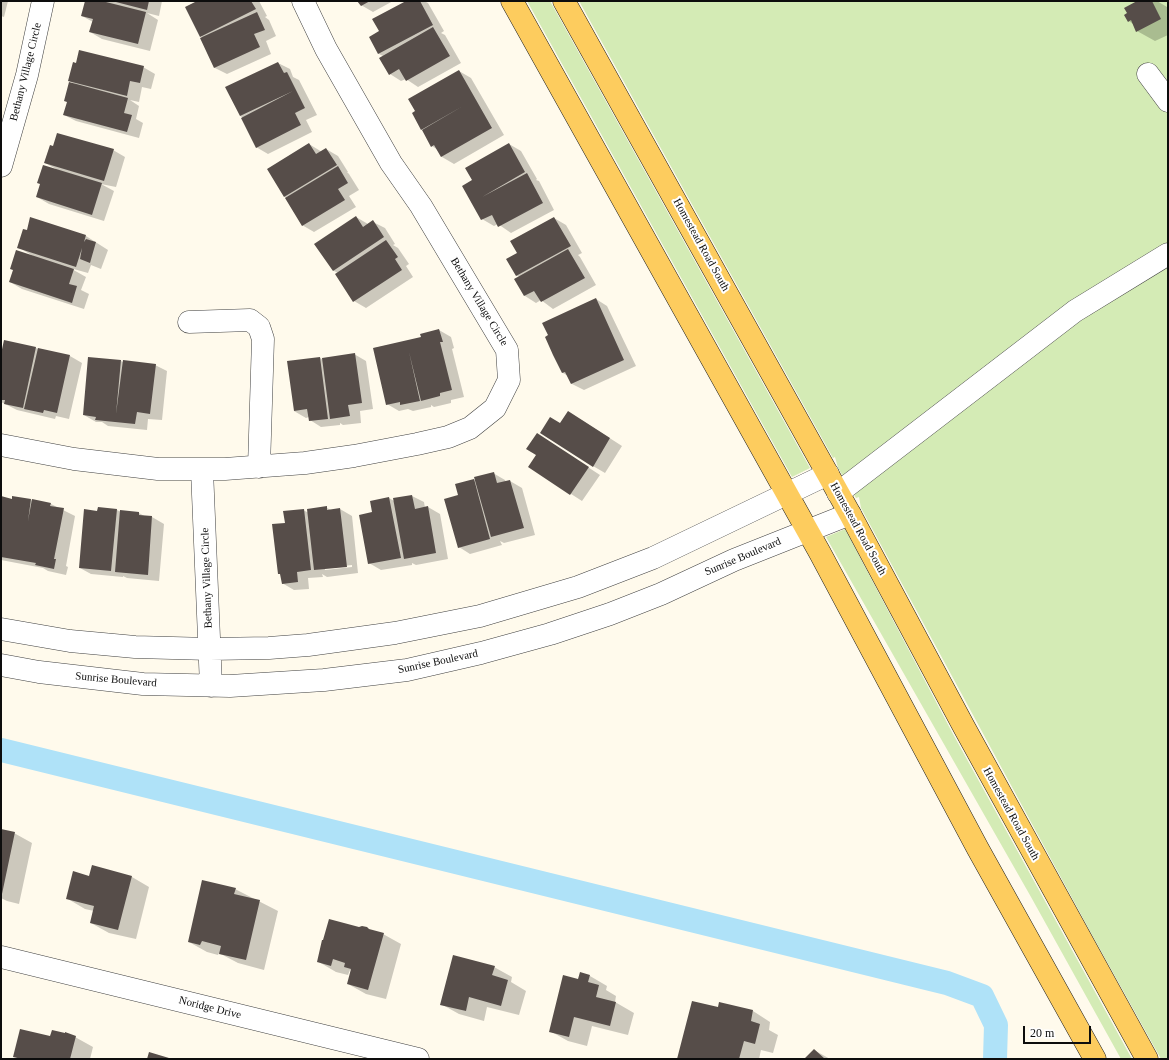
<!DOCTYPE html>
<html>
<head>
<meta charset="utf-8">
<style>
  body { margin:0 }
  #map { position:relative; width:1169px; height:1060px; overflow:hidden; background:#fffaec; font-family:"Times New Roman",serif }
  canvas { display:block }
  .frame { position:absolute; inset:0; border:2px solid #0d0d0d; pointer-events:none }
  .scale { position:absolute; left:1023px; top:1026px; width:68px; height:18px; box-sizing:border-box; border:2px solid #0d0d0d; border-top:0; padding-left:5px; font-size:12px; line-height:14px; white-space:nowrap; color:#0d0d0d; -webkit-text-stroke:3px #fff; paint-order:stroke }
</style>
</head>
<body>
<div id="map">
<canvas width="1169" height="1060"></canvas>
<div class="frame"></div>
<div class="scale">20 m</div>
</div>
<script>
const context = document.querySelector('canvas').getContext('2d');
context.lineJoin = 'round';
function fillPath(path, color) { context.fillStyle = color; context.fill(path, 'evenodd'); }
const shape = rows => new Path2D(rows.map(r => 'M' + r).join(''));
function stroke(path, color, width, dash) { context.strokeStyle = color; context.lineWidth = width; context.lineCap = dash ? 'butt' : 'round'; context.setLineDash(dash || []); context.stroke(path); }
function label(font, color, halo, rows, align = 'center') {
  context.font = font + ' "Times New Roman",serif'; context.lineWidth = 4; context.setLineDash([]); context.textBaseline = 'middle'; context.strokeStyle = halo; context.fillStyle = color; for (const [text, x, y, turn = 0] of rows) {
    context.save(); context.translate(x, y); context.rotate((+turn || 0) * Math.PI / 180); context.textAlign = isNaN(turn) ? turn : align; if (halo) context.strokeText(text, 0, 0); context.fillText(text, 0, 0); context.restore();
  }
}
const green = shape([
  [527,1,550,1,810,468,792,477],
  [579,1,1168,1,1168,1059,1161,1059,1091,933,861,508,859,497,856,498,838,468,835,457,833,458],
  [845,529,953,734,1132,1059,1121,1059,1031,897,826,537]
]);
const shadow = shape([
  [1,1,8,1,4,17,1,16],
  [86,1,162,1,159,16,147,13,158,20,150,51,102,39,90,32,93,22,82,16],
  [199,1,259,1,267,16,265,17,269,20,276,36,266,41,271,54,227,74,215,68,202,38,203,38,201,36],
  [359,1,393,1,373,12,361,5],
  [408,1,424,1,428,3,444,31,441,33,445,35,461,63,418,87,406,79,401,81,390,74,383,56,379,54,370,37,380,32],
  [1140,1,1157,1,1167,7,1168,9,1168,35,1155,41,1137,31,1133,24,1129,21],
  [278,63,290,69,293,77,299,80,317,115,306,120,312,132,268,154,256,147,244,118,240,116],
  [143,67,155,74,151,89,142,87,139,102,130,100,139,106,136,119,143,123,139,138,76,121,64,115,75,84,69,81],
  [459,71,471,78,504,135,454,164,442,157,438,150,432,146,413,114],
  [309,144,322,152,326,149,338,156,348,172,347,172,349,174,359,190,349,196,356,207,314,232,302,225,268,169],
  [509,144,521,151,537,179,536,180,539,181,554,210,511,233,498,224,494,226,482,219,463,186,473,180],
  [54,147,113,150,125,157,116,187,101,184,114,191,104,221,49,204,37,197,56,169,45,163],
  [356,217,368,224,373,222,385,228,395,244,393,245,398,248,409,264,406,266,413,277,366,308,354,301,338,273,334,271,316,244],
  [554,218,566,225,582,253,578,255,580,257,596,285,553,309,541,300,536,303,525,296,515,279,520,277,517,276,508,259,518,254],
  [31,219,86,236,108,250,101,269,91,265,88,273,70,268,86,277,81,290,89,294,84,309,22,289,10,282,33,256,18,247,27,231],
  [596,299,607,306,636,366,584,390,572,384,568,376,563,373,554,354],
  [439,330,451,337,454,348,452,349,464,397,451,400,451,403,434,407,431,405,431,407,413,411,408,409,399,411,387,404,374,348,422,338],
  [5,341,70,356,82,363,69,419,56,416,55,419,17,410,1,402,1,358],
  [354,354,366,361,373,409,360,411,361,423,343,425,340,423,340,425,321,427,310,420,309,417,306,418,294,411,320,358,323,360],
  [121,361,123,362,155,365,167,371,162,420,148,419,147,430,108,426,102,422,96,422,84,415],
  [580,419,622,446,605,473,593,466,561,424],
  [537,434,600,475,582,501,529,467,537,455],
  [493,473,505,480,506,482,510,481,522,488,535,535,504,543,500,541,502,545,470,554,459,547,459,496,474,480,477,482],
  [412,496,424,502,425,508,428,507,440,514,448,559,416,565,412,563,412,565,381,570,369,563,374,513,371,502,389,498,394,501],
  [1,497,13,500,13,497,51,504,75,516,66,566,68,567,66,575,48,571,43,568,1,560],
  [327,508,331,510,340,509,352,516,358,573,327,577,322,574,323,577,308,578,309,589,294,590,282,583,286,523,303,510,309,513],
  [352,565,352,567,325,570,325,568],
  [117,510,121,512,139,513,146,517,152,517,164,524,159,581,127,578,123,576,123,577,91,574,80,568,98,512],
  [1,830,14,833,32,843,19,904,7,901,1,898],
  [90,877,132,877,149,887,136,939,109,933,91,923,94,911,85,909,68,899],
  [235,889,278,911,264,970,238,963,219,953,218,955,207,952,189,942],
  [373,931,383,934,401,944,386,999,366,994,348,984,352,970,350,970,348,975,336,972,319,962],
  [494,967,512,977,511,982,526,991,519,1015,487,1007,484,1021,459,1014,441,1004],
  [590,976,607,986,606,990,616,996,615,1002,634,1013,628,1035,592,1026,587,1046,568,1041,550,1031,579,981],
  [719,1008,753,1011,770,1022,769,1030,778,1035,773,1053,761,1050,759,1059,678,1059],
  [75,1037,93,1047,90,1059,19,1059,14,1056,51,1038],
  [814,1050,830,1059,806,1059]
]);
const canal = shape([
  [1,750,947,983,982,996,996,1025,995,1059]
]);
const building = shape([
  [85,1,102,1,146,12,138,44,89,32,93,19,81,16],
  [112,1,149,1,147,10],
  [197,1,251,1,256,9,200,37,185,7],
  [357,1,370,1,361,6],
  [406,1,420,1,433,25,378,54,369,37,379,31,372,19],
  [1137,1,1152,1,1161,19,1136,32,1131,20,1128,22,1124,15,1127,13,1124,8],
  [257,12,265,30,254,34,260,47,214,68,200,38],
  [433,27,450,56,406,81,399,69,389,75,379,58],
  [79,50,144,66,140,83,130,81,127,96,68,81,73,62,76,63],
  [278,62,284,73,287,72,305,108,295,113,301,125,256,148,241,118,293,91,240,116,225,87],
  [459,70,492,128,441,157,434,145,431,147,422,130,463,106,421,130,412,113,415,111,408,99],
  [69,82,128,98,124,113,132,115,127,132,63,115,67,102,64,101],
  [57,133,114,149,104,181,44,163,50,145,53,146],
  [309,143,316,154,326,148,337,165,284,197,267,169],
  [509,143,525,172,482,197,527,173,543,203,498,227,492,215,481,220,462,186,472,180,465,168],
  [43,165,102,183,92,215,36,197,40,184,37,183],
  [338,166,348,183,338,189,345,200,302,226,285,198],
  [356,216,363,227,373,220,384,237,333,271,314,244],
  [30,217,86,235,84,242,86,239,96,242,90,263,80,259,82,248,76,267,17,248,23,229,27,230],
  [554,217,571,246,516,276,506,259,517,253,510,241],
  [386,240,398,257,395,259,402,270,353,302,335,274],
  [568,249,585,278,541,302,534,291,524,296,514,279],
  [16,250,74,269,69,284,77,286,72,303,9,282,13,270,10,269],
  [596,298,624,360,571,384,565,372,562,373,553,355,545,337,548,335,542,323],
  [439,329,443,342,440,342,452,390,440,393,440,396,421,401,409,352,420,401,400,405,400,402,386,405,373,348,421,337,420,334],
  [4,340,36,347,23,408,4,404,5,400,1,400,1,354],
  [38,348,70,355,57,413,44,410,43,413,24,409],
  [355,353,362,403,348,405,350,416,330,419,322,358],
  [88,357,121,360,116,414,123,360,156,364,150,414,137,412,135,424,95,420,96,417,83,415],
  [320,357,328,419,309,421,307,409,294,411,287,361],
  [568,411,610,438,593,467,540,433,550,417,560,423],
  [537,433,589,467,570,495,528,467,536,455,526,449],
  [494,472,497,483,510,480,524,528,491,537,474,477],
  [474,479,490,539,458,548,444,499,458,495,455,484],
  [412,495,415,509,428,506,436,553,404,559,393,498],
  [1,496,12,499,12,496,31,499,28,521,32,499,51,503,50,506,64,508,54,559,56,559,54,569,35,565,36,563,1,557],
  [389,497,401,558,368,564,359,515,372,512,370,501],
  [327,506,327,510,340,508,347,567,314,570,307,509],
  [98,507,117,509,111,571,79,568,84,509,97,511],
  [304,509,311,570,297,572,298,582,282,584,280,574,278,574,272,524,285,523,283,511],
  [120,510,139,512,139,515,152,516,148,575,115,572],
  [1,829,15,832,2,894,1,893],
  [92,865,132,876,118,930,90,923,94,906,66,899,73,871,89,876],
  [202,880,236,888,234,894,260,900,246,960,219,954,221,946,202,941,200,945,188,942],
  [329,919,359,927,362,926,367,927,369,929,384,933,368,990,347,984,351,969,344,967,345,963,333,959,331,966,317,962,322,940,323,940],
  [453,955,495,966,492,975,508,980,501,1006,469,997,466,1011,440,1005],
  [580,972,590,975,588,982,599,985,596,997,616,1002,610,1026,574,1017,569,1037,549,1032,563,975,578,979],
  [692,1001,718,1007,719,1002,753,1010,751,1021,760,1024,755,1044,744,1041,739,1059,677,1059],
  [20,1029,50,1036,52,1030,65,1033,65,1032,76,1036,70,1059,22,1059,13,1057],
  [814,1049,825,1059,804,1059],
  [149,1052,169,1058,169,1059,147,1059]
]);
const minor = shape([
  [1148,74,1168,101],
  [1,166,27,75,43,1],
  [189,322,250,320,259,327,263,339,259,467],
  [1,445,74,459,158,469,225,469,305,463,354,456,417,444,448,437,470,428,495,408,509,380,507,350,421,206,391,163,326,49,303,1],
  [202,470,211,686],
  [838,493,1075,311,1168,254],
  [1,629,70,641,135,647,210,649,269,648,308,645,395,633,480,616,578,587,653,558,828,474],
  [1,665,39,672,143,684,230,686,324,680,407,670,481,653,550,634,610,614,661,594,734,560,850,514],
  [1,957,418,1059]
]);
const major = shape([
  [512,1,820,553,978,849,1095,1059],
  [564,1,850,514,964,727,1147,1059]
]);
const streetNames = [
  ["Bethany Village Circle",26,72,-76],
  ["Homestead Road South",701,245,61],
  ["Bethany Village Circle",479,302,59],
  ["Homestead Road South",858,529,61],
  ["Sunrise Boulevard",743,557,-23],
  ["Bethany Village Circle",207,578,-92],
  ["Sunrise Boulevard",438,662,-12],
  ["Sunrise Boulevard",116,680,5],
  ["Homestead Road South",1011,814,61],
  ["Noridge Drive",210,1008,14]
];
fillPath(green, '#d4ebb5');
fillPath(shadow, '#0003');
stroke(canal, '#afe2f8', 24);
fillPath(building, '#564d49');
stroke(minor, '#404040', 23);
stroke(major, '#1e1e1e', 23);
stroke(minor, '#fff', 22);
stroke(major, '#fdcc5e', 22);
label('11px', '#0d0d0d', '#fff', streetNames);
</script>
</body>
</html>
